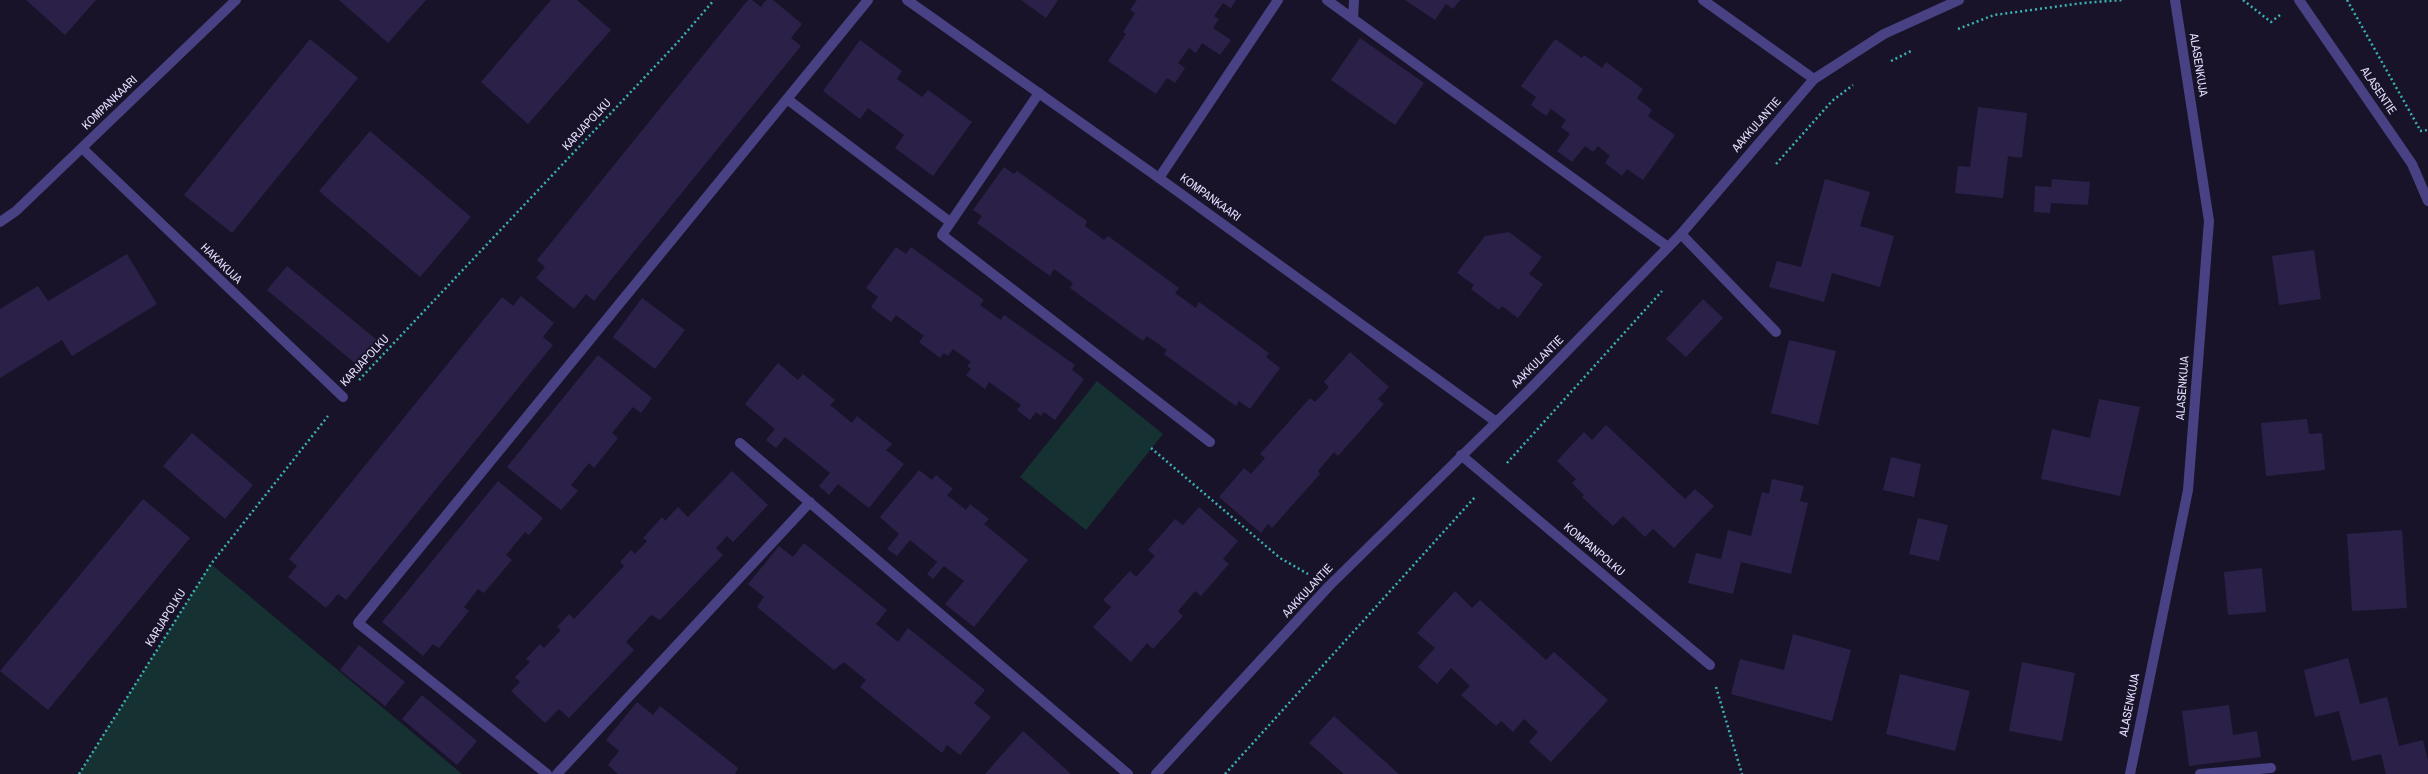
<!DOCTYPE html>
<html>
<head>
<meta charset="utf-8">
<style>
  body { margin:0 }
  canvas { display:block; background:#181328 }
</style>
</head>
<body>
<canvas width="2428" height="774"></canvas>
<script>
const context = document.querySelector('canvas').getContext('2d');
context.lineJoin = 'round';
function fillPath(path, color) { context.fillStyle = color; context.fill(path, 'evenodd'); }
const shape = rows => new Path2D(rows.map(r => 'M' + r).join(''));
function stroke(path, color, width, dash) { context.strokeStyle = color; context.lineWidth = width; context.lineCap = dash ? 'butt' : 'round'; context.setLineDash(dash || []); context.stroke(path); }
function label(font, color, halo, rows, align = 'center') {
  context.font = font + ' "Archivo Narrow",sans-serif'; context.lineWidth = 4; context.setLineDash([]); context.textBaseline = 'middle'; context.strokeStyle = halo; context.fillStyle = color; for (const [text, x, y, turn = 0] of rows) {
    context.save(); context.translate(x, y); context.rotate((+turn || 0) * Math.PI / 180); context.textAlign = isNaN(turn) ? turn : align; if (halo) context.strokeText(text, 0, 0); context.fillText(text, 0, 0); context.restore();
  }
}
const green = shape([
  [1097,381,1163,434,1086,530,1020,477],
  [211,564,462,774,79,774]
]);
const building = shape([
  [26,0,96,0,65,35],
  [339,0,426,0,388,43],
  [551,0,577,0,611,30,528,124,481,82],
  [748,0,752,0,761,7,766,0,773,0,802,24,791,38,801,46,594,301,586,294,574,309,536,278,545,267,537,260],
  [1021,0,1058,0,1046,18],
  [1137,0,1236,0,1231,8,1223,3,1214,16,1219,19,1213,28,1231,40,1220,55,1202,43,1196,53,1189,48,1178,63,1185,68,1175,83,1167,78,1156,94,1108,61,1126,34,1123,32,1135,13,1130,10],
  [1405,0,1460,0,1453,9,1446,4,1435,20],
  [1360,38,1424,83,1395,125,1331,80],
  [310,39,358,78,232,233,184,195],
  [1555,39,1582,58,1584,55,1602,68,1606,62,1643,89,1637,98,1652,110,1648,116,1675,135,1643,180,1627,169,1622,176,1605,163,1610,156,1598,146,1593,152,1585,146,1572,162,1557,151,1570,134,1561,127,1566,120,1551,109,1546,116,1531,105,1536,97,1521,86],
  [860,40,902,71,897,79,922,97,928,90,972,122,933,176,895,148,904,135,868,108,860,119,823,91],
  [1978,107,2027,113,2022,158,2008,156,2003,198,1955,193,1958,166,1970,167],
  [370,131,471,217,420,277,319,191],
  [1004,167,1014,174,1017,171,1087,221,1085,226,1104,240,1108,236,1179,288,1175,293,1196,308,1199,302,1269,353,1266,357,1280,368,1250,409,1239,401,1236,406,1164,354,1167,350,1147,336,1143,341,1070,288,1073,283,1054,269,1050,276,977,223,982,216,973,210],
  [1825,179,1870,192,1860,226,1894,236,1880,287,1832,273,1824,302,1769,287,1777,261,1801,267],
  [2052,179,2090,182,2088,205,2051,203,2050,213,2034,212,2035,186,2051,187],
  [1509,232,1542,257,1529,274,1543,284,1518,318,1502,306,1499,310,1471,289,1474,285,1457,273,1485,236],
  [896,247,906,254,911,247,984,300,980,305,1001,320,1004,315,1075,365,1072,370,1084,379,1055,420,1044,412,1041,416,1036,412,1030,420,1017,410,1021,405,989,382,985,389,966,375,971,369,967,366,971,362,953,349,948,356,944,353,940,358,919,342,924,336,896,315,891,322,871,307,878,297,866,288],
  [2314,250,2321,299,2279,305,2272,256],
  [127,254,157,304,72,356,62,340,0,378,0,309,38,286,48,301],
  [287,266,378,341,357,365,267,290],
  [521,296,554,323,543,337,553,345,346,600,338,594,326,608,288,577,297,566,289,559,502,297,513,306],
  [642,298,685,330,655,369,613,337],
  [1703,299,1723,318,1686,357,1666,339],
  [1789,340,1836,351,1818,425,1771,413],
  [1350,352,1389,387,1378,399,1384,404,1338,456,1334,452,1318,471,1320,474,1272,528,1268,524,1261,533,1219,497,1244,468,1251,474,1265,458,1260,454,1310,398,1315,402,1329,387,1324,382],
  [598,355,652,398,641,413,633,407,612,433,618,438,594,468,589,463,571,485,578,491,561,510,507,467],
  [778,363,798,380,803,374,835,400,830,405,852,423,857,416,892,444,886,450,904,464,869,508,838,484,829,495,819,486,830,473,785,437,776,448,766,440,775,429,745,404],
  [2099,399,2140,407,2120,496,2041,479,2052,429,2090,438],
  [2307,419,2309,434,2322,433,2325,470,2266,476,2261,423],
  [1606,425,1685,499,1695,489,1714,506,1674,548,1653,529,1645,537,1623,516,1613,526,1582,497,1584,495,1572,483,1576,479,1557,461,1584,432,1592,440],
  [192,433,253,485,225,519,163,466],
  [1891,457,1921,464,1914,497,1883,490],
  [919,470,932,480,936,475,953,489,947,495,966,510,970,504,989,519,984,524,1028,560,974,627,945,604,964,581,944,566,933,579,927,574,937,562,910,540,897,556,887,549,899,534,880,517],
  [732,471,768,505,733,542,727,536,716,548,723,555,660,620,651,615,626,642,634,650,569,718,559,709,545,723,511,691,520,682,515,677,530,662,526,659,540,644,544,648,561,630,557,627,569,614,574,619,624,566,620,562,631,550,635,554,647,541,643,538,662,517,665,521,678,507,688,517],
  [1772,479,1804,486,1800,501,1808,503,1791,574,1741,562,1733,594,1688,583,1696,553,1721,559,1728,530,1751,536,1762,492,1769,494],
  [498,481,543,518,529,535,525,532,506,555,512,560,484,593,478,589,464,607,469,611,439,648,433,644,423,656,382,622],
  [143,499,190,538,48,710,0,671],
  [1199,507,1238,541,1223,559,1229,564,1201,596,1195,591,1178,611,1183,616,1153,649,1147,643,1131,662,1093,627,1111,607,1103,600,1130,571,1136,577,1155,556,1148,550,1175,519,1183,525],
  [1918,518,1948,525,1939,561,1909,554],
  [2402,530,2407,608,2352,611,2347,534],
  [804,543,887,610,876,624,898,642,908,628,985,690,974,703,991,717,960,755,947,745,942,753,860,687,866,680,844,662,834,670,757,607,764,597,748,584,779,546,793,557],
  [2262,568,2266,612,2228,615,2224,572],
  [1455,591,1472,608,1480,600,1546,660,1554,652,1608,700,1551,762,1529,742,1538,732,1524,719,1513,732,1501,721,1496,726,1461,695,1470,686,1451,668,1437,684,1418,667,1435,648,1417,633],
  [1793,634,1851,650,1832,721,1731,694,1740,659,1784,670],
  [359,645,405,682,385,706,340,670],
  [2348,658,2360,704,2387,697,2399,746,2423,740,2428,761,2428,774,2386,774,2381,754,2352,761,2339,711,2315,717,2304,670],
  [2022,662,2075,673,2062,741,2009,731],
  [1900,674,1970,691,1955,751,1886,734],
  [422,695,477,741,457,765,402,719],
  [637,702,653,715,660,706,738,768,735,774,618,774,608,765,619,751,606,740],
  [2229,705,2233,735,2257,731,2261,757,2189,766,2182,711],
  [1334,716,1399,774,1344,774,1309,743],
  [1023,731,1070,773,1070,774,985,774]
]);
const path = shape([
  [2243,0,2271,22,2280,15],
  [2347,0,2419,128],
  [1958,29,1994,15,2083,3,2122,0],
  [1891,61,1913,50],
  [2420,131,2428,130],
  [1776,164,1832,101,1853,85],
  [359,380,677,43,714,0],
  [1151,448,1280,558,1308,574],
  [1507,463,1662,291],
  [1716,687,1742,774],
  [79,774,211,564,328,416],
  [1225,774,1475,497]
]);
const service = shape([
  [1327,0,1668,247],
  [1703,0,1814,79],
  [1353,19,1354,0],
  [1039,93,942,235,1210,442],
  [787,99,950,222],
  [1159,178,1278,0],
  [1681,234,1776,332],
  [740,443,1128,774],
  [547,774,358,623,868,0],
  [557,774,810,502],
  [2200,774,2271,768]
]);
const minor = shape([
  [907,0,1159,178,1495,421],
  [82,148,343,397],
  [0,222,16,211,236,0],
  [1461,455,1710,665],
  [2130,774,2188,490,2209,221,2175,0]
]);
const tertiary = shape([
  [2299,0,2412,164,2428,201],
  [1156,774,1329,586,1530,389,1681,234,1814,79,1884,34,1959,0]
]);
const streetNames = [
  ["ALASENKUJA",2198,65,81],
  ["ALASENTIE",2378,91,56],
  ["KOMPANKAARI",110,103,-44],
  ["KARJAPOLKU",587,125,-47],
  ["AAKKULANTIE",1757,125,-49],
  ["KOMPANKAARI",1210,198,36],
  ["HAKAKUJA",221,264,44],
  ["KARJAPOLKU",365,361,-47],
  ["AAKKULANTIE",1538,362,-45],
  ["ALASENKUJA",2183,388,-86],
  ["KOMPANPOLKU",1594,550,40],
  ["AAKKULANTIE",1308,591,-47],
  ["KARJAPOLKU",166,618,-58],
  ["ALASENKUJA",2130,705,-79]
];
fillPath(green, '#163132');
fillPath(building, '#2b2048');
stroke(path, '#3ab2b3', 2.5, [2, 3]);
stroke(service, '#484184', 10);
stroke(minor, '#484184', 10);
stroke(tertiary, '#484184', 10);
label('12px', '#e2ddfc', '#181328', streetNames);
</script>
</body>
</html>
